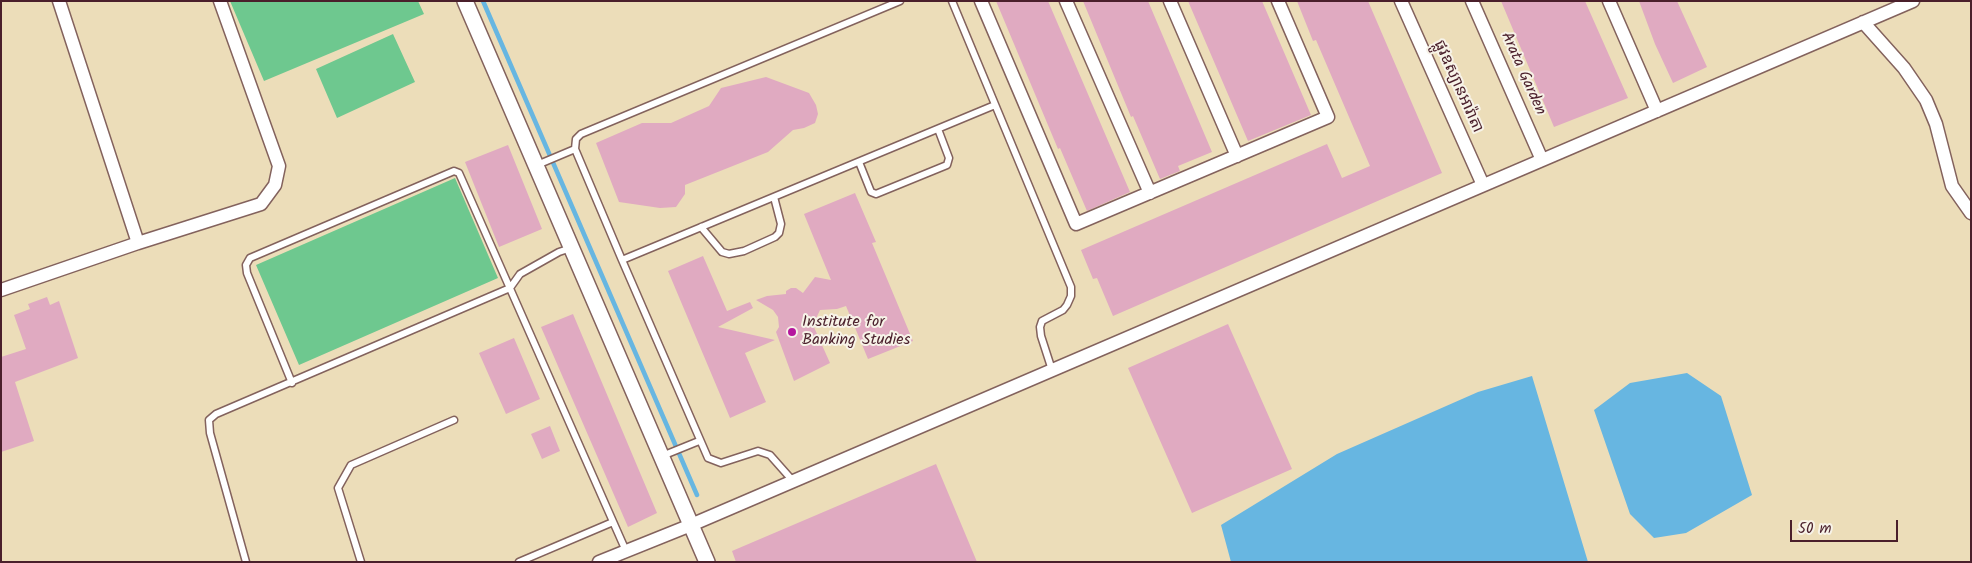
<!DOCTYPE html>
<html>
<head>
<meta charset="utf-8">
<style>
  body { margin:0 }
  #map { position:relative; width:1972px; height:563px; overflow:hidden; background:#ecddb9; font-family:Kalam,sans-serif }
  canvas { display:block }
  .frame { position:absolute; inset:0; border:2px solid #4a1f2b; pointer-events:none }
  .scale { position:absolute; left:1790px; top:520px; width:108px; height:22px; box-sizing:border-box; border:2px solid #4a1f2b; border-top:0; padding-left:6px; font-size:15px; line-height:18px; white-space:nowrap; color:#4a1f2b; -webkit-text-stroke:4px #f7f3e8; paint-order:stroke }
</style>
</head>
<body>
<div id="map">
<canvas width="1972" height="563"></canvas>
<div class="frame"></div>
<div class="scale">50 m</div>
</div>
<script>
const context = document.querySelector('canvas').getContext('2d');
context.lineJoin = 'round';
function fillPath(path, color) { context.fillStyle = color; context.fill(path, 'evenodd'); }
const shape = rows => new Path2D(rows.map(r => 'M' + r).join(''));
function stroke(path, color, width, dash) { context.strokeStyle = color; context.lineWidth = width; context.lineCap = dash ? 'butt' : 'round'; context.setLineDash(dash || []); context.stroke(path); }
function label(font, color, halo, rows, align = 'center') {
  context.font = font + ' Kalam,"Noto Sans Khmer",sans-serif'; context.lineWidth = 4; context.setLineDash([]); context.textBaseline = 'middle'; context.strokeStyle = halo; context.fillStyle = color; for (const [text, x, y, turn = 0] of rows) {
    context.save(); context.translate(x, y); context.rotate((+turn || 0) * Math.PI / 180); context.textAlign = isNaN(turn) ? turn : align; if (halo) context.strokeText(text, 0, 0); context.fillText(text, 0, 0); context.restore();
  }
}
const green = shape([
  [230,1,418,1,424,14,264,81],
  [393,34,415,82,337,118,316,69],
  [455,178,498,278,299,365,256,265]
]);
const water = shape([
  [1687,373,1721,396,1752,495,1686,533,1654,538,1630,514,1594,410,1630,383],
  [1532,376,1588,562,1231,562,1221,525,1337,454,1478,392]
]);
const stream = shape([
  [483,1,697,495]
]);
const building = shape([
  [996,1,1048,1,1130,192,1087,211,1060,148,1058,149],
  [1083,1,1148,1,1212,152,1178,166,1180,171,1160,179,1133,116,1131,117],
  [1188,1,1262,1,1311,115,1248,141],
  [1297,1,1368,1,1442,173,1113,316,1097,278,1093,279,1081,250,1327,144,1342,178,1370,166,1316,40,1313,41],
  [1501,1,1585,1,1628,98,1554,127],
  [1639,1,1677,1,1707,67,1673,83,1655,44],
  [766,77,809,93,816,105,818,114,815,123,804,128,793,130,768,152,685,185,685,194,676,207,660,208,619,202,596,143,642,123,671,123,709,106,721,88],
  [508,145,542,229,499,247,465,162],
  [855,193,876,242,872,243,913,341,868,359,846,306,837,309,820,310,813,325,830,363,794,381,776,332,779,327,778,317,773,310,756,300,767,296,786,294,786,291,791,288,796,288,803,293,815,277,831,280,804,214],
  [703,256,727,311,750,302,753,308,718,327,775,340,745,353,766,402,730,418,668,271],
  [47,297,50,305,59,301,78,358,15,382,34,441,1,452,1,357,26,349,14,315,30,309,28,304],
  [573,314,657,513,628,527,541,327],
  [1228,324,1292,469,1192,513,1128,368],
  [514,338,540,399,506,414,479,353],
  [550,426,560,451,542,459,531,434],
  [936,464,977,562,736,562,732,551]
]);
const service = shape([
  [952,1,1071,287,1071,296,1067,305,1063,310,1042,321,1040,327,1041,336,1052,370],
  [859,162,871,192,876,194,947,165,949,158,938,129],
  [537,165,575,149],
  [701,227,722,252,729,254,744,251,775,237,779,233,781,224,774,197],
  [622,260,575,149,576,139,581,134,900,1],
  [292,383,247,273,246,265,250,258,454,171,459,173,626,551],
  [662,456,699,441],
  [793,481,770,455,758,451,721,463,708,458,622,260,995,105],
  [246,562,210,433,209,420,216,414,510,288,520,274,559,252,571,248],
  [361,562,338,488,351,465,454,420],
  [519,562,613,522]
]);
const minor = shape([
  [59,1,138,243],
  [981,1,1076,224,1328,117,1278,1],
  [1066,1,1150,193],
  [1170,1,1237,156],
  [1401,1,1483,185],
  [1472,1,1542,160],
  [1609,1,1657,111],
  [1863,22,1904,68,1926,100,1936,124,1952,186,1971,213],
  [1,290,138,243,261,204,275,185,279,166,220,1],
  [599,562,691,525,1913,1]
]);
const tertiary = shape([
  [465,1,707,562]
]);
const markers = [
  [792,332,5,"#b5179e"]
];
const streetNames = [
  ["Arata Garden",1522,74,66],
  ["ផ្លូវឧស្យានអារ៉ាតា",1457,87,66]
];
const poiNames = [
  ["Institute for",802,323],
  ["Banking Studies",802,341]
];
fillPath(green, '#6ec88f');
fillPath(water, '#67b6e1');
stroke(stream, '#67b6e1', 4.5);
fillPath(building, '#e0aac1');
stroke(service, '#83625d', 9);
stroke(minor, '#83625d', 15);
stroke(tertiary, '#83625d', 18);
stroke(service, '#fff', 6);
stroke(minor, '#fff', 12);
stroke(tertiary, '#fff', 15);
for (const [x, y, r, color] of markers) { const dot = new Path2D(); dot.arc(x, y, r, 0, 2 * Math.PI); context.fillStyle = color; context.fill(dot); stroke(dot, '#f7f3e8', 2); }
label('16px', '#4a1f2b', '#f7f3e8', streetNames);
label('16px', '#4a1f2b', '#f7f3e8', poiNames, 'left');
</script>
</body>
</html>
